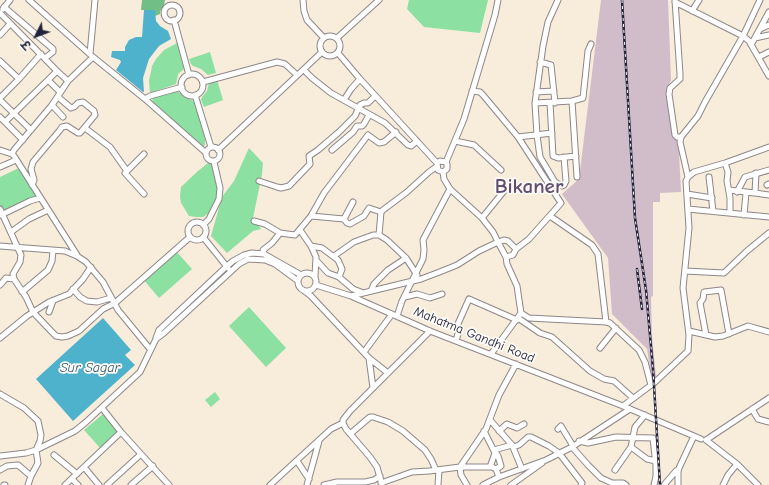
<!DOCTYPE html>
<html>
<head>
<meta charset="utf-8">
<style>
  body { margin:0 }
  #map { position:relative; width:769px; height:485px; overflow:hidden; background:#f8ecda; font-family:"Comic Neue","Playpen Sans Deva",sans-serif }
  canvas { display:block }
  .north { position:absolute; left:16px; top:16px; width:40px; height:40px; -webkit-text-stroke:3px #fdfcf7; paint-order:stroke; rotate:228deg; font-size:11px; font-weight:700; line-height:16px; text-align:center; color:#22223b }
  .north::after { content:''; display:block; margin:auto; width:14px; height:18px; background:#22223b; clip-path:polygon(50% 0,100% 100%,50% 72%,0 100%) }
</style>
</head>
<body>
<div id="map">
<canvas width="769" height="485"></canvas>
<div class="north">उ</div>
</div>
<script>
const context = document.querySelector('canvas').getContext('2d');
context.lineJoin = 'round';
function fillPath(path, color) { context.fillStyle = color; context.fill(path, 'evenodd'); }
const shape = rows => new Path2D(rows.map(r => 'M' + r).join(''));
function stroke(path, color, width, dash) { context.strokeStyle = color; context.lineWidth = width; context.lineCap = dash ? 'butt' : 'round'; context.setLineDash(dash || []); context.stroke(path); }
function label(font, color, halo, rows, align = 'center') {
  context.font = font + ' "Comic Neue",sans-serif'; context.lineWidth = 3.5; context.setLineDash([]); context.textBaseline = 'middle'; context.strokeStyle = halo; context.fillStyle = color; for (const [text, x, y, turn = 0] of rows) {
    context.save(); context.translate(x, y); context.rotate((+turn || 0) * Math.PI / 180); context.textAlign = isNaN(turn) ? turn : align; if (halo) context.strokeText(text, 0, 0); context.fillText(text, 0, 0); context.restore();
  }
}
const industrial = shape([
  [601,0,668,0,671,80,666,91,673,132,678,132,681,192,660,193,660,202,653,202,653,296,651,297,652,337,656,377,652,381,647,349,612,314,608,258,562,194,579,179]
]);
const green = shape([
  [409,0,488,0,480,33,424,27,407,9],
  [177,43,184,69,178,74,176,84,150,93,149,81,152,66,156,59,164,50],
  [210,52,216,73,208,75,201,69,193,66,191,64,189,59],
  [217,80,223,100,204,107,201,100,202,97,207,91,209,83],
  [177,91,186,98,194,101,202,124,205,139,205,144,203,149,152,103,153,98],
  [249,148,263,163,262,174,253,218,261,229,253,231,227,253,211,236,222,197,234,181],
  [208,163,212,165,215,171,219,187,216,199,209,213,203,217,196,217,189,216,181,203,180,196,181,187,198,171],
  [21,167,40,198,3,214,0,210,0,177],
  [175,250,192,269,159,298,143,279],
  [249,307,286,348,266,367,229,326],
  [215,392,220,399,211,407,205,400],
  [103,414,118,432,101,449,84,430]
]);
const forest = shape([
  [142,0,165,0,164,5,160,11,160,14,155,16,155,10,141,10]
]);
const water = shape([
  [144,10,155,10,156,21,160,26,168,31,171,39,159,46,149,59,143,78,144,92,143,92,116,70,121,62,120,60,111,57,112,51,125,51,125,47,129,40,136,37,142,37],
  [103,318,131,350,125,355,135,365,73,421,36,379]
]);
const minor = shape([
  [29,0,93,57,145,99,205,152],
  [303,0,304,11,307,20,324,38],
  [558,0,548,22,543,46,535,103,537,135,540,157,555,182,562,186,564,185,566,181,564,157],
  [675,0,680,74,680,79,670,88,669,94,675,135,677,137,681,137],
  [675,2,743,36,749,41,769,76],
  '164 13a8 8 0 1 1 16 0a8 8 0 1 1-16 0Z',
  [4,7,53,49,53,52,45,58],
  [3,9,10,0],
  [692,11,699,0],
  [0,13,57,71,48,80],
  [174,20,189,75],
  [760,29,769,25],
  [0,35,10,24],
  '320 46a10 10 0 1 1 20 0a10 10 0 1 1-20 0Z',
  [337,38,379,0],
  [755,38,769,35],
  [751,45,769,12],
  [338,53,360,79,437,163],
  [90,54,95,0],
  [759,57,769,52],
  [0,61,19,79,0,98],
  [540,62,551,65,555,103],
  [304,70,312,78,331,93,385,123,408,145,411,146,417,141],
  [57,71,68,81],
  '181 85a11 11 0 1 1 22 0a11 11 0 1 1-22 0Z',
  [19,79,41,54],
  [203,82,277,62,285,64,297,75],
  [472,91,480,92,483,95,518,137,561,203,529,239,516,249],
  [536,92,554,91],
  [195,95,211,147],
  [145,99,150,96,182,87],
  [0,100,31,130],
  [344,100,351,89,360,79],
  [572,101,577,177],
  [535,103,572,101,583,98,588,51,591,44],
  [550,103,553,156,558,158,576,156],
  [52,105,63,117],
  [0,117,5,122,48,80,60,92],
  [5,122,23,140],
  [85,128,110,147,127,171],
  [518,137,552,133],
  [455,141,474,145,501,170],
  '206 154a7 7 0 1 1 14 0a7 7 0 1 1-14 0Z',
  [0,150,12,154,14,156,77,255],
  [218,150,322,52],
  [332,150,353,132,357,126,362,126,364,124,369,115],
  [12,154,14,150,52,105,68,81,93,57],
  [446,162,440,161,437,163,438,170,443,172,447,169,447,164,446,162,464,119,495,15,498,0],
  [725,163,728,172,727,181,730,198,730,213],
  [0,167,16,160],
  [756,173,755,193,769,195],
  [688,177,694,172,725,163,769,147],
  [709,177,713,211],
  [259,181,277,187,281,188,289,186,310,164,309,156,318,150,339,132,355,116,360,105,364,103,368,103,375,96],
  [32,185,34,180,31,169,33,162,60,130,62,127,67,126,78,133,80,133,95,115,94,111,83,102,78,103,74,107,71,108,58,97],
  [767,185,769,184],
  [729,190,755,193],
  [737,192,745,177,769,170],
  [144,194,125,173,144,154],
  [687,194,712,198],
  [0,209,21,255,20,262,13,274,14,279,26,297,33,312,51,331,56,336,62,337,68,336,79,331,103,309,115,303,190,237],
  [688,209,769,217],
  [1,215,30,201,40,198],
  [744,215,746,193],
  [311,216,344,219,347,223,350,224,364,216,369,208,381,212],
  [550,216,592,245,598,254,606,322],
  [482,218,504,191],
  [344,219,353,202],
  [254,221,265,224,280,233,295,235,311,216,324,193,368,135,379,143,384,142,396,132],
  '188 231a9 9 0 1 1 18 0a9 9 0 1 1-18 0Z',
  [203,225,209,219,219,199,220,188,214,162],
  [300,230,311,246,316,257,315,276],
  [11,232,29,219,48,210],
  [379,235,381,212,383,210,407,192,429,172,436,167],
  [203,237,228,268],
  [504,240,508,241,516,249,513,255,506,257,498,242,504,240],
  [0,246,65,251,77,256,86,262,103,282,118,310,150,349],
  [311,246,322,248,338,260,342,269,339,277],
  [264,254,263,250,272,243,280,233],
  [334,256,354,242,373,235,379,235,387,240,406,258,417,275],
  [316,260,328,273,339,277,353,289,361,292],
  [685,271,724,273,747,251,769,233],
  '298 282a9 9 0 1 1 18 0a9 9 0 1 1-18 0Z',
  [0,285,6,278,14,279],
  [316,285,351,296,430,331,623,406,701,439],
  [73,289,80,297,87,301,97,302,111,298],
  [303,290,311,296,369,358,388,373],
  [371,291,374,284,388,270,406,258],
  [22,292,48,270,52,261,53,251],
  [351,296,421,279,437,273,457,265,479,251,498,242,493,232,482,218,450,189,444,179,443,172],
  [405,297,417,294,430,298,442,294],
  [49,312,53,301],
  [521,313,529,318,606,322,610,323,639,350,645,362,651,385],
  [397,316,402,301,423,259,424,250,423,240,450,189],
  [518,318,540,333,552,337,590,371,604,379,614,381,633,398],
  [689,331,715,337,723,336,748,326,769,332],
  [706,335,700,303,703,299,704,292,721,290,729,334],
  [0,338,27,316,49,302,69,294,83,279,91,267],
  [156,338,159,330,227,266,233,261,244,255,252,253,264,254,301,275],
  [456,341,459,330,457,326,469,299,517,320],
  [600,348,616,328],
  [364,352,392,314],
  [491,354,521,313,517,286,507,264,506,257],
  [369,358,373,388],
  [0,394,24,408,38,421,41,435,40,441,36,450,38,463,31,476,28,485],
  [623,406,654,383,688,351,689,335,683,288,689,228,686,181,688,177,680,142,681,137,698,116,705,102,743,36,760,0],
  [102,408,121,432,169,485],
  [752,409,758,419,769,422],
  [490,420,512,445,522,469],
  [558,429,561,426,573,446],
  [484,431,495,453,490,467],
  [499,431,507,424,517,428,524,424],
  [350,434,370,417,373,417,388,422,403,431,425,450,431,459,436,470],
  [706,440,769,398],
  [706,440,737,464,758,485],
  [579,441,588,443,616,437,653,438,656,466,656,476,654,485],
  [513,447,519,445,528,437,531,437,549,446,559,453,582,483,581,485],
  [572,447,588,465,601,478,612,483,623,483,626,485],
  [631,447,647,459,656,461],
  [54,455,77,474],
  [0,456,26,453,36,450,75,431,86,422,140,372,156,339,164,333,239,264,248,259,265,260,275,264,298,281],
  [297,461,309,479],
  [84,467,99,485],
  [496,469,501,466,498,456,494,450,512,445],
  [0,470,7,466,18,465,31,476],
  [615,470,631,447,635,427,645,415],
  [72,479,78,485],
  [381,483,412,472,429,471,460,467,492,467,496,469,499,477],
  [4,485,5,485],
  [65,485,121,432],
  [107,485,141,454],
  [131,485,153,466],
  [270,485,331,429,343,423],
  [307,485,319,441],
  [324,485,337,482,365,482,374,480,380,476],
  [382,485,377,467,370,457,346,429,343,423,343,420,350,411,430,331],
  [438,485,439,470],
  [467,485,461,475,460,467,486,429,499,395,516,364],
  [483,485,499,477,546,460,572,447,630,409],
  [511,485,542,463],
  [664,485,676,471],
  [678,485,678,472,679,468,694,436],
  [723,485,728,475,737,464]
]);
const rail = shape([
  [622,0,635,218,646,290,653,369,660,485],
  [637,269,642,309]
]);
const streetNames = [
  ["Mahatma Gandhi Road",474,335,22]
];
const waterNames = [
  ["Sur Sagar",90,368]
];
const townNames = [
  ["Bikaner",529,187]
];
fillPath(industrial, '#d1bdca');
fillPath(green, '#8ce0a1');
fillPath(forest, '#71be87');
fillPath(water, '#4eb2cd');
stroke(minor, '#8d878a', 7);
stroke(minor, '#fff', 5);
stroke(rail, '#22223b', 2.5);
stroke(rail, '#fdfcf7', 1, [3]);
label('13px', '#22223b', '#fdfcf7', streetNames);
label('italic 14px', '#345c75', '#fdfcf7', waterNames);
label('bold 21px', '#624e72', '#fdfcf7', townNames);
</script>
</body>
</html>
